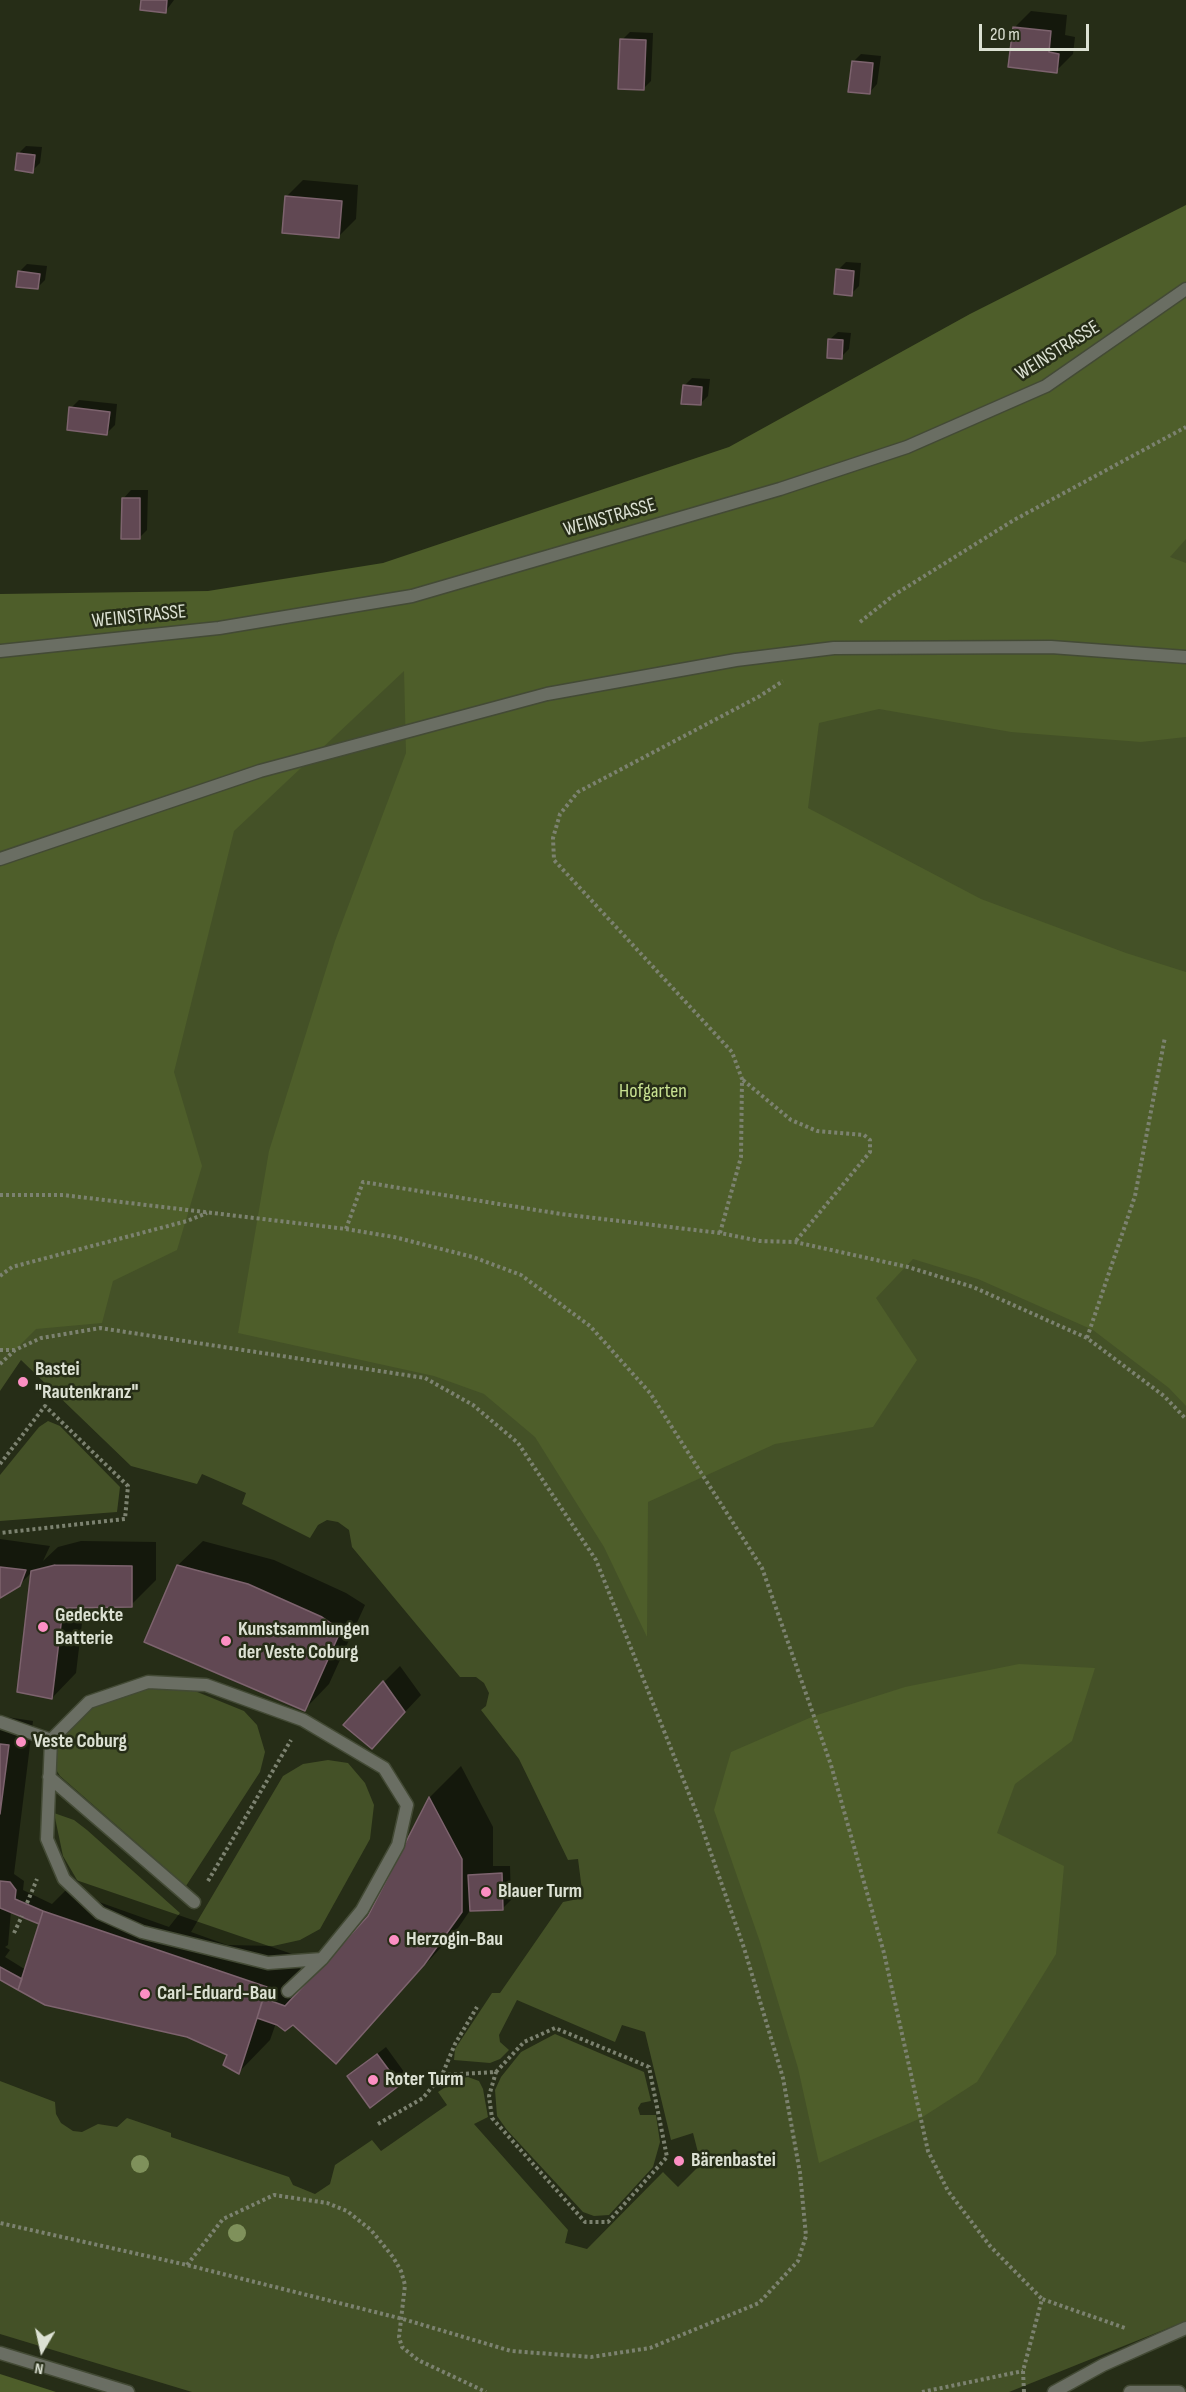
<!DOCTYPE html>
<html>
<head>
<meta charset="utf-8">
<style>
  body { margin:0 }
  #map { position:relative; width:1186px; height:2392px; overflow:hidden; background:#262d17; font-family:"Sofia Sans Condensed",sans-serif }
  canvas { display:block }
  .north { position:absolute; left:12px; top:2320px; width:60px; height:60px; -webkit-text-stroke:4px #262d17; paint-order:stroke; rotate:189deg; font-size:16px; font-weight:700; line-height:24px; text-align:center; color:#dce1d3 }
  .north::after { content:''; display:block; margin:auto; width:21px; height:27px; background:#dce1d3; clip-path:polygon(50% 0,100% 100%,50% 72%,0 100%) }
  .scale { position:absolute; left:979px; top:24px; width:110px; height:27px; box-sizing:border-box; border:3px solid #dce1d3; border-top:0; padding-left:8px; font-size:18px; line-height:21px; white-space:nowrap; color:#dce1d3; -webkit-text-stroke:4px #262d17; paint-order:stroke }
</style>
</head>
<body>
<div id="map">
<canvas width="1186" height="2392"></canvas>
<div class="north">N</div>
<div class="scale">20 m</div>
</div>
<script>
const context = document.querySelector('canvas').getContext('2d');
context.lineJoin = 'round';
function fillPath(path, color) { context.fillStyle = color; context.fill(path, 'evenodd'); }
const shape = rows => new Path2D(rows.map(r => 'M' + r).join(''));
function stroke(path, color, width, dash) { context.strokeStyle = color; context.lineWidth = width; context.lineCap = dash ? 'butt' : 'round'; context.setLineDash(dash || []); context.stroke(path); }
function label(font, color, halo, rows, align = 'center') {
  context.font = font + ' "Sofia Sans Condensed",sans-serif'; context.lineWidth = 5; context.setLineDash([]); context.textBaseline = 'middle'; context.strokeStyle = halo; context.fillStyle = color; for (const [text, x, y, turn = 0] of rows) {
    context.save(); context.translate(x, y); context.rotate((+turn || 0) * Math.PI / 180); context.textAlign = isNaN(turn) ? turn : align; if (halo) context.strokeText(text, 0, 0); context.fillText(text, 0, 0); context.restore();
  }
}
const green = shape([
  [1186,306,1186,2321,1009,2392,192,2392,0,2334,0,2081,55,2102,56,2114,61,2123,73,2131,82,2132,98,2124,117,2127,127,2118,171,2133,171,2137,289,2177,293,2185,315,2194,330,2184,335,2165,372,2140,381,2151,447,2105,438,2092,458,2079,468,2077,479,2081,483,2089,488,2117,474,2124,568,2230,565,2243,587,2249,663,2172,678,2187,701,2164,693,2133,671,2140,645,2032,622,2025,615,2042,517,2000,499,2035,500,2042,509,2050,500,2059,490,2063,454,2060,455,2049,492,1993,500,1993,563,1902,583,1898,578,1859,568,1860,519,1759,481,1710,486,1706,489,1693,484,1683,476,1677,460,1677,352,1547,349,1530,338,1522,327,1520,318,1525,310,1538,242,1504,246,1493,202,1474,197,1484,131,1466,21,1360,0,1391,0,666,218,641],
  [48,1421,60,1426,120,1487,117,1512,0,1521,0,1475,39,1427],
  [153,1687,190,1689,244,1711,257,1725,265,1752,260,1772,186,1886,60,1776,50,1760,66,1720,115,1695],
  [328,1760,348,1763,365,1783,374,1805,370,1839,320,1929,300,1940,273,1946,227,1945,191,1932,283,1776,303,1764],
  [54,1813,74,1820,87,1830,180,1913,169,1927,96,1901,80,1885,63,1856],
  [555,2034,644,2072,651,2101,641,2103,638,2108,640,2115,656,2115,660,2142,653,2167,609,2215,594,2216,583,2212,507,2130,497,2116,495,2090,501,2077,521,2052]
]);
const forest = shape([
  [1186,205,1186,539,1170,557,1186,563,1186,737,1141,742,1011,732,879,709,819,723,808,808,981,899,1126,953,1186,972,1186,1406,1169,1388,1093,1330,978,1279,913,1259,876,1298,917,1360,873,1427,775,1444,648,1502,647,1637,604,1547,535,1437,484,1394,434,1376,238,1333,269,1151,335,941,406,753,404,671,234,831,174,1072,202,1166,177,1250,113,1281,102,1323,36,1329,15,1350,0,1350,0,594,208,591,383,563,729,447,970,314],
  [1019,1664,1095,1668,1072,1741,1015,1784,997,1833,1064,1866,1056,1954,977,2082,921,2118,819,2163,798,2068,760,1942,714,1810,731,1752,814,1716,905,1687],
  [0,2374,56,2392,0,2392]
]);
const shadow = shape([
  [143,0,174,0,165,12],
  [1031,11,1067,15,1065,35,1075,37,1073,54,1056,71,1015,27],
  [630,32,653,33,651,81,643,89,622,40],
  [861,54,881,56,877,84,869,93,853,62],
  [26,146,42,147,40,163,32,171,18,154],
  [303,180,358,185,356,219,339,236,286,197],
  [846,262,861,263,859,286,851,294,838,270],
  [27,264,47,266,45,280,37,288,19,272],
  [838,332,851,333,849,349,841,357,829,340],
  [692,378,710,379,708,396,700,404,684,386],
  [79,400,117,404,115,425,107,433,71,408],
  [131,490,148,490,147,530,139,538,123,499],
  [0,1539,50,1546,43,1561,58,1547,81,1541,156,1542,156,1580,131,1605,84,1606,76,1673,52,1698,33,1571,19,1585,0,1596],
  [203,1541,274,1560,346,1593,365,1605,329,1684,305,1709,178,1565],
  [400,1666,421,1695,372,1747,384,1682],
  [0,1716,33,1721,14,1874,24,1881,23,1890,52,1904,76,1880,298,1956,294,1966,317,1974,370,1917,430,1797,461,1766,493,1827,493,1866,510,1866,511,1900,503,1908,471,1909,456,1931,336,2062,294,2024,290,2028,282,2028,276,2023,270,2040,239,2072,229,2054,187,2035,0,1978],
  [11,1911,41,1923,26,1970,5,1957,10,1950,5,1947,8,1945],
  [386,2047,407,2076,399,2084,349,2076]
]);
const building = shape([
  [141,0,167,0,166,13,140,10,141,0],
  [1013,27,1051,31,1049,52,1059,54,1057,73,1008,67,1013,27],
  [620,39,646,40,644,90,618,89,620,39],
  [852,61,873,63,870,94,848,92,852,61],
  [17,153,35,155,33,173,15,170,17,153],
  [285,196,342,201,339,238,282,233,285,196],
  [836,269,854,271,852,296,834,294,836,269],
  [18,271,40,274,38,289,16,287,18,271],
  [828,339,843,340,842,359,827,358,828,339],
  [683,385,702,387,701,405,681,404,683,385],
  [69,407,110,412,107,435,67,430,69,407],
  [122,498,140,498,140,539,121,539,122,498],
  [55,1565,132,1566,132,1607,63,1608,52,1699,17,1692,31,1571,55,1565],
  [177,1565,248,1584,322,1617,341,1630,305,1711,144,1642,177,1565],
  [0,1567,26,1570,20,1586,0,1598,0,1567],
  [383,1681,405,1712,372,1749,343,1725,383,1681],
  [0,1744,9,1745,0,1814,0,1744],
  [429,1797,462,1859,462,1912,424,1965,336,2064,293,2025,285,2031,277,2025,257,2018,263,1998,285,2006,368,1916,429,1797],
  [502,1873,503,1910,470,1911,468,1875,502,1873],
  [0,1881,10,1882,16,1890,15,1899,43,1911,39,1924,0,1908,0,1881],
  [43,1911,267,1987,239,2074,223,2065,227,2055,187,2037,45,2005,18,1990,43,1911],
  [0,1967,22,1979,18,1990,0,1980,0,1967],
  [377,2054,400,2085,370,2108,347,2076,377,2054]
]);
const path = shape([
  [860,622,894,595,1014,520,1186,427],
  [743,1080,791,1120,817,1131,864,1135,870,1140,870,1152,795,1242],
  [0,1195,63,1195,346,1229,394,1237,473,1257,521,1275,590,1326,650,1393,762,1568,831,1765,884,1953,928,2151,948,2191,990,2246,1042,2299],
  [346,1229,363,1182,561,1214,720,1233,760,1241,795,1242,908,1267,973,1287,1087,1338,1164,1396,1186,1419],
  [720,1233,741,1157,742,1079,732,1052,554,860,553,838,560,814,578,792,760,696,783,681],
  [0,1276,12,1267,187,1221,207,1213],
  [1087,1338,1135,1196,1165,1037],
  [0,1350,14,1350],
  [0,1364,15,1350,41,1338,100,1328,425,1378,473,1405,518,1443,596,1560,699,1819,744,1948,783,2078,800,2173,806,2236,798,2261,759,2303,650,2348,591,2357,511,2351,403,2319,187,2265,0,2223],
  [0,1464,45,1406,128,1486,125,1519,0,1533],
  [208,1881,291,1740],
  [27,1903,37,1879],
  [14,1933,22,1916],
  [442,2075,496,2072,524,2042,555,2028,649,2067,667,2157,608,2222,585,2222,492,2118,489,2096,496,2072],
  [378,2124,423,2098,442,2075,455,2044,477,2007],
  [187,2265,223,2219,274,2195,327,2203,347,2211,371,2230,393,2257,401,2271,405,2285,399,2337,402,2347,418,2360,486,2392],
  [922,2392,1023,2371],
  [1024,2392,1023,2371,1042,2299,1125,2328]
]);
const lane = shape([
  [0,859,260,771,547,694,736,660,834,648,1051,647,1186,657],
  [0,1722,51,1740],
  [49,1777,194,1902],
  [288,1991,322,1959,362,1910,398,1845,407,1805,384,1768,303,1720,206,1685,148,1682,89,1702,51,1740,47,1839,64,1879,100,1913,142,1932,268,1963,322,1959]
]);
const street = shape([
  [0,651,219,628,412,596,780,489,907,447,1046,386,1186,289],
  [0,2353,128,2392],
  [1054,2392,1103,2365,1186,2328],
  [1130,2392,1179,2392]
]);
const trees = [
  [140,2164],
  [237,2233]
];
const markers = [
  [23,1382,6,"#fc8fc3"],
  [43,1627,6,"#fc8fc3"],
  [226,1641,6,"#fc8fc3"],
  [21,1742,6,"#fc8fc3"],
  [486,1892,6,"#fc8fc3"],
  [394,1940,6,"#fc8fc3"],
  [145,1994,6,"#fc8fc3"],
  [373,2080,6,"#fc8fc3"],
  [679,2161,6,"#fc8fc3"]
];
const streetNames = [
  ["WEINSTRASSE",1058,351,-32],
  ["WEINSTRASSE",610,518,-16],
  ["WEINSTRASSE",139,617,-6]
];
const parkNames = [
  ["Hofgarten",653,1092]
];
const poiNames = [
  ["Bastei",35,1370],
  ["\"Rautenkranz\"",35,1393],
  ["Gedeckte",55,1616],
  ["Batterie",55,1639],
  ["Kunstsammlungen",238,1630],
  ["der Veste Coburg",238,1653],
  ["Veste Coburg",33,1742],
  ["Blauer Turm",498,1892],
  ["Herzogin-Bau",406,1940],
  ["Carl-Eduard-Bau",157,1994],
  ["Roter Turm",385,2080],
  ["Bärenbastei",691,2161]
];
fillPath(green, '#445127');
fillPath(forest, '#4e5e2a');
fillPath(shadow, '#0007');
fillPath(building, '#614853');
stroke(building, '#7d636e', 1.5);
stroke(lane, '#434a35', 15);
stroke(street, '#434a35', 15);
stroke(path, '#7c8270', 4, [3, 3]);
stroke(lane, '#6a6e63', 12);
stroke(street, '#6a6e63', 12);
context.fillStyle = '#7f915b';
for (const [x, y] of trees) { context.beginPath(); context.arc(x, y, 9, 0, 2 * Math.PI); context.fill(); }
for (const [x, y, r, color] of markers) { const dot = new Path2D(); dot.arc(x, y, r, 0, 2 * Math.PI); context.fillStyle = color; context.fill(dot); stroke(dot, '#262d17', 2); }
label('20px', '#dce1d3', '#262d17', streetNames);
label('20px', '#c8e292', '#262d17', parkNames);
label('bold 20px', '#dce1d3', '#262d17', poiNames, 'left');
</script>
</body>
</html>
